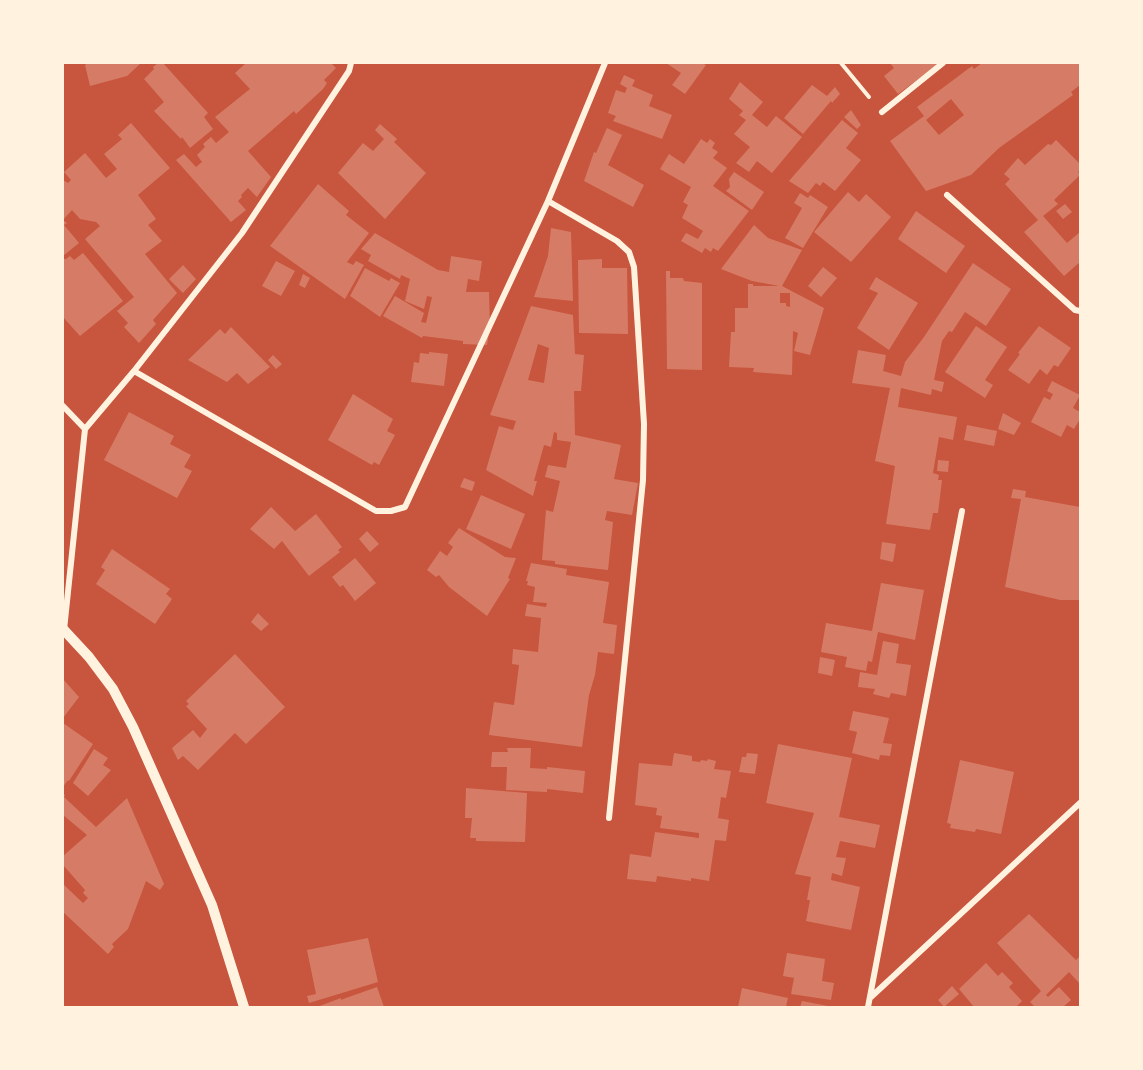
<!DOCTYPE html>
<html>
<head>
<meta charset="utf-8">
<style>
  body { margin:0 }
  #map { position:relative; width:1143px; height:1070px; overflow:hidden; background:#c8553d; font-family:"IBM Plex Sans",sans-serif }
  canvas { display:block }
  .frame { position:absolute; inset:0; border:64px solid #fff3e0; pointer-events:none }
</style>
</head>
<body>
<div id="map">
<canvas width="1143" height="1070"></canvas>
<div class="frame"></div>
</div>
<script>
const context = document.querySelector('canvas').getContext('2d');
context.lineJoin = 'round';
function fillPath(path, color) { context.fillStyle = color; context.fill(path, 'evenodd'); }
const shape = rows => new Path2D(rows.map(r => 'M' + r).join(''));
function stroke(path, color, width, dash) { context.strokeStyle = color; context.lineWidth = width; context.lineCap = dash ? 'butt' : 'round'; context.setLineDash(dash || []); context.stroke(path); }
const building = shape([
  [88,63,141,63,127,76,90,86,85,65],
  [158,63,163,63,208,113,204,117,213,129,190,148,182,137,181,139,154,111,164,102,144,79,154,69,153,67],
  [246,63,331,63,336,68,324,80,327,83,323,89,296,114,294,111,248,151,271,177,257,197,248,188,241,195,242,197,238,201,246,210,231,222,176,160,184,154,196,167,202,162,197,155,205,147,203,144,211,137,216,143,229,132,215,117,250,89,235,73],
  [666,63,702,63,706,65,685,94,672,85,681,73],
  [890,63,940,63,898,94,884,76,894,68],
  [982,63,1080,63,1080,85,1071,92,1073,95,999,148,971,175,926,191,890,141,924,116,917,107,972,66,974,69],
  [951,99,964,115,939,135,926,120],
  [624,75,635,80,632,86,653,95,649,106,672,115,662,139,613,121,616,116,608,113,616,90,625,93,627,88,620,84],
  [740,82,763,102,752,115,767,127,776,116,802,137,772,173,757,161,749,172,736,163,750,147,734,134,746,120,739,115,743,111,729,99],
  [812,85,827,96,835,87,840,94,832,103,831,101,803,134,784,118],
  [851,110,861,125,857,129,844,117],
  [842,120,858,133,846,148,861,160,835,191,823,182,820,186,816,183,808,193,789,181],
  [131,123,170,168,138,195,156,219,148,225,162,241,145,254,177,293,153,320,156,324,139,343,124,327,128,323,117,311,134,297,85,239,100,226,96,222,80,219,72,210,63,220,63,180,68,183,71,180,64,172,85,153,106,178,117,169,104,154,122,139,118,135],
  [380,124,397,139,394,142,426,173,385,219,338,173,363,143,373,151,384,139,375,130],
  [607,128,622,135,608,165,644,185,633,207,584,181,594,152,596,153],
  [701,139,707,143,710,139,715,143,712,148,718,152,713,158,727,168,713,186,749,211,718,251,713,248,711,252,705,248,702,253,681,241,686,233,698,239,703,231,682,218,688,205,683,202,691,187,660,169,669,154,684,164],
  [1056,140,1080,164,1080,170,1078,172,1080,175,1054,200,1058,204,1043,216,1067,243,1080,232,1080,262,1064,276,1024,232,1038,220,1005,184,1010,179,1004,174,1018,158,1025,165,1048,144,1051,145],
  [734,172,764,192,752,210,726,191,730,187,729,179],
  [318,184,349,211,346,215,369,233,347,262,353,265,356,261,364,265,345,299,270,246],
  [848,192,859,202,866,194,891,217,851,262,814,232],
  [800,193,808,198,810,195,828,207,803,248,785,238,802,208,794,203],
  [1065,204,1072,212,1063,219,1056,211],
  [916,211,965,246,946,273,898,239],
  [63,220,67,223,64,225,79,243,63,256],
  [754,225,768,238,802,250,782,286,824,308,810,355,794,351,798,333,793,331,792,375,753,372,754,368,729,367,731,332,735,332,735,308,748,308,748,284,753,284,753,286,779,286,752,281,721,269],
  [780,293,790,293,790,307,786,306,786,303,780,303],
  [551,228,571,232,573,301,534,297,548,256],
  [375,233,438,270,449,272,451,256,482,261,479,281,468,279,466,292,489,292,490,327,487,345,463,344,463,341,423,336,422,338,383,316,395,296,424,313,421,322,426,323,432,297,427,296,424,309,405,301,410,279,401,275,400,279,368,261,371,255,361,249],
  [83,253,123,301,80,336,63,317,63,259,66,259,70,256,74,260],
  [602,259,602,268,627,268,628,334,579,333,578,260],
  [276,261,295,271,281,296,262,286],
  [973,263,1011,289,986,326,965,312,952,332,949,331,942,341,934,380,944,382,942,392,932,389,931,395,901,388,898,407,957,417,953,440,939,437,933,473,939,475,938,480,942,480,938,513,933,513,930,530,886,524,895,466,875,461,890,388,852,383,858,350,886,355,883,371,901,376,905,362,924,337],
  [183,265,196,279,183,293,169,279],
  [823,267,837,278,821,297,808,286],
  [365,268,389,281,391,278,400,283,380,317,350,296],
  [666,271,670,271,670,278,683,278,684,281,702,283,702,370,667,369],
  [303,274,310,278,305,288,299,285],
  [876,277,918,303,889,350,857,328,878,293,869,289],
  [531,306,573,315,575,354,584,355,581,391,574,391,575,435,621,445,614,479,638,483,632,515,607,511,605,520,613,522,608,570,555,564,555,561,542,560,546,510,553,512,560,481,545,477,548,465,566,468,571,442,557,440,557,433,554,432,551,447,544,445,534,481,537,481,533,496,486,470,499,426,513,430,516,421,490,415],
  [538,344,549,348,544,383,528,380],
  [976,326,1007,347,985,380,993,385,985,398,945,372],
  [1039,326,1071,348,1058,367,1054,365,1047,375,1040,369,1029,384,1008,370,1020,354,1018,353],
  [231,327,270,367,248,384,237,373,227,382,188,360,220,329,225,334],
  [429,352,448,354,444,386,411,382,414,362,419,363,420,353,429,354],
  [273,355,282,364,276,369,268,360],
  [1052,381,1080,395,1073,408,1080,412,1080,419,1074,429,1067,425,1061,437,1031,422,1044,397,1050,400,1053,394,1047,391],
  [353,394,393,419,387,431,395,435,379,465,374,462,372,465,328,440],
  [129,412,174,436,170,444,191,455,184,467,192,471,177,498,104,460],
  [1003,413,1021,423,1014,435,998,429],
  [967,425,997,431,994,446,964,440],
  [938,460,949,461,948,472,937,471],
  [464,478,475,482,472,491,460,487],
  [1013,489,1026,491,1025,497,1080,507,1080,600,1060,600,1005,587,1021,499,1011,498],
  [481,495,525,514,511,549,466,529],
  [271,507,295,531,316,514,342,547,338,550,340,552,309,576,282,541,274,549,250,529],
  [459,528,505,557,516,558,508,578,510,579,487,616,449,587,439,575,436,577,427,570,440,551,447,556,453,547,448,543],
  [367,531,379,544,370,552,359,539],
  [882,542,896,544,893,562,880,559],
  [112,549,170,589,166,594,172,599,155,624,96,584,105,570,101,567],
  [355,558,376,583,355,601,343,585,340,587,332,577],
  [531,563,567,569,566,575,609,582,603,623,617,625,614,654,598,652,595,675,589,695,582,747,489,735,494,702,514,705,519,665,512,664,513,649,538,652,541,618,525,616,527,604,546,607,547,603,533,602,535,587,527,585,528,581,526,581],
  [881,583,924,590,915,640,878,632,872,662,868,661,866,671,845,667,847,657,821,652,826,623,872,631],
  [258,613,269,624,261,631,251,622],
  [883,641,899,644,896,663,911,665,906,696,891,693,889,698,873,694,875,689,858,687,860,672,877,675],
  [235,654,285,707,246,744,235,733,198,770,183,756,178,760,172,748,193,730,200,738,207,729,186,706,189,704,186,701],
  [820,657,835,660,832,676,818,673],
  [63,679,79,697,63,718],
  [853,711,889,718,883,743,892,744,890,756,880,755,879,760,852,753,857,732,849,730],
  [63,723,93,744,69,781,68,780,63,787],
  [778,744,852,758,839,817,880,825,875,848,840,841,836,857,846,858,842,876,832,873,831,880,860,887,851,930,806,921,810,900,807,900,811,877,795,874,814,813,766,803],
  [507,748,531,748,530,768,547,769,547,767,585,771,583,793,547,789,547,792,506,790,507,767,491,767,492,752,508,752],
  [94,749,108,758,103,765,111,770,88,796,73,783],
  [674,753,692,756,692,761,700,762,701,760,707,761,708,759,716,761,714,769,731,771,726,798,721,797,718,818,729,820,726,841,715,840,709,881,691,878,691,881,657,876,656,882,627,879,630,854,651,857,655,832,699,838,699,833,660,828,662,816,656,815,657,808,635,805,639,763,672,766],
  [747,753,758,754,755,774,739,772,742,757,746,757],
  [960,760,1014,772,1001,834,976,829,975,832,950,828,951,824,947,823],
  [466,788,527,793,525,842,476,841,476,838,470,838,472,818,465,818],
  [63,793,65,795,64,797,96,827,127,798,164,884,160,890,146,881,128,929,112,944,114,947,108,954,63,912,63,884,83,903,88,898,83,893,85,890,63,865,63,856,87,835,63,815],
  [1029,914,1076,960,1080,956,1080,984,1069,972,1046,995,1048,997,1059,987,1071,1000,1063,1007,1035,1007,1030,1002,1041,991,997,943],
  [368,938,378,982,309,1003,307,996,316,994,307,950],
  [787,953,825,959,822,981,834,983,831,1000,791,994,794,978,783,976],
  [986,963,998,976,1002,972,1013,983,1009,987,1022,1001,1016,1007,974,1007,959,989],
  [952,986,959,994,944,1007,938,1000],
  [377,987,384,1007,317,1007,341,998,341,1000,346,998],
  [742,988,788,998,786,1007,738,1007],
  [802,1001,828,1006,828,1007,800,1007]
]);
const path = shape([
  [841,63,869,97]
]);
const minor = shape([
  [882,112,943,63],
  [947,195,1075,310,1080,311],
  [548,201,617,241,629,252,634,267,644,424,643,480,609,818],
  [134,371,376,511,391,511,405,507,548,201,605,63],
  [63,406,85,429],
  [64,630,85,429,134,371,242,233,349,71,351,63],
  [871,997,1080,803],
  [868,1007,962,511]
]);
const tertiary = shape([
  [63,629,89,657,113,689,133,727,212,905,244,1007]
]);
fillPath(building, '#d67c66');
stroke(path, '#fff3e0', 4);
stroke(minor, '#fff3e0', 6);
stroke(tertiary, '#fff3e0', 10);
</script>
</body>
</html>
